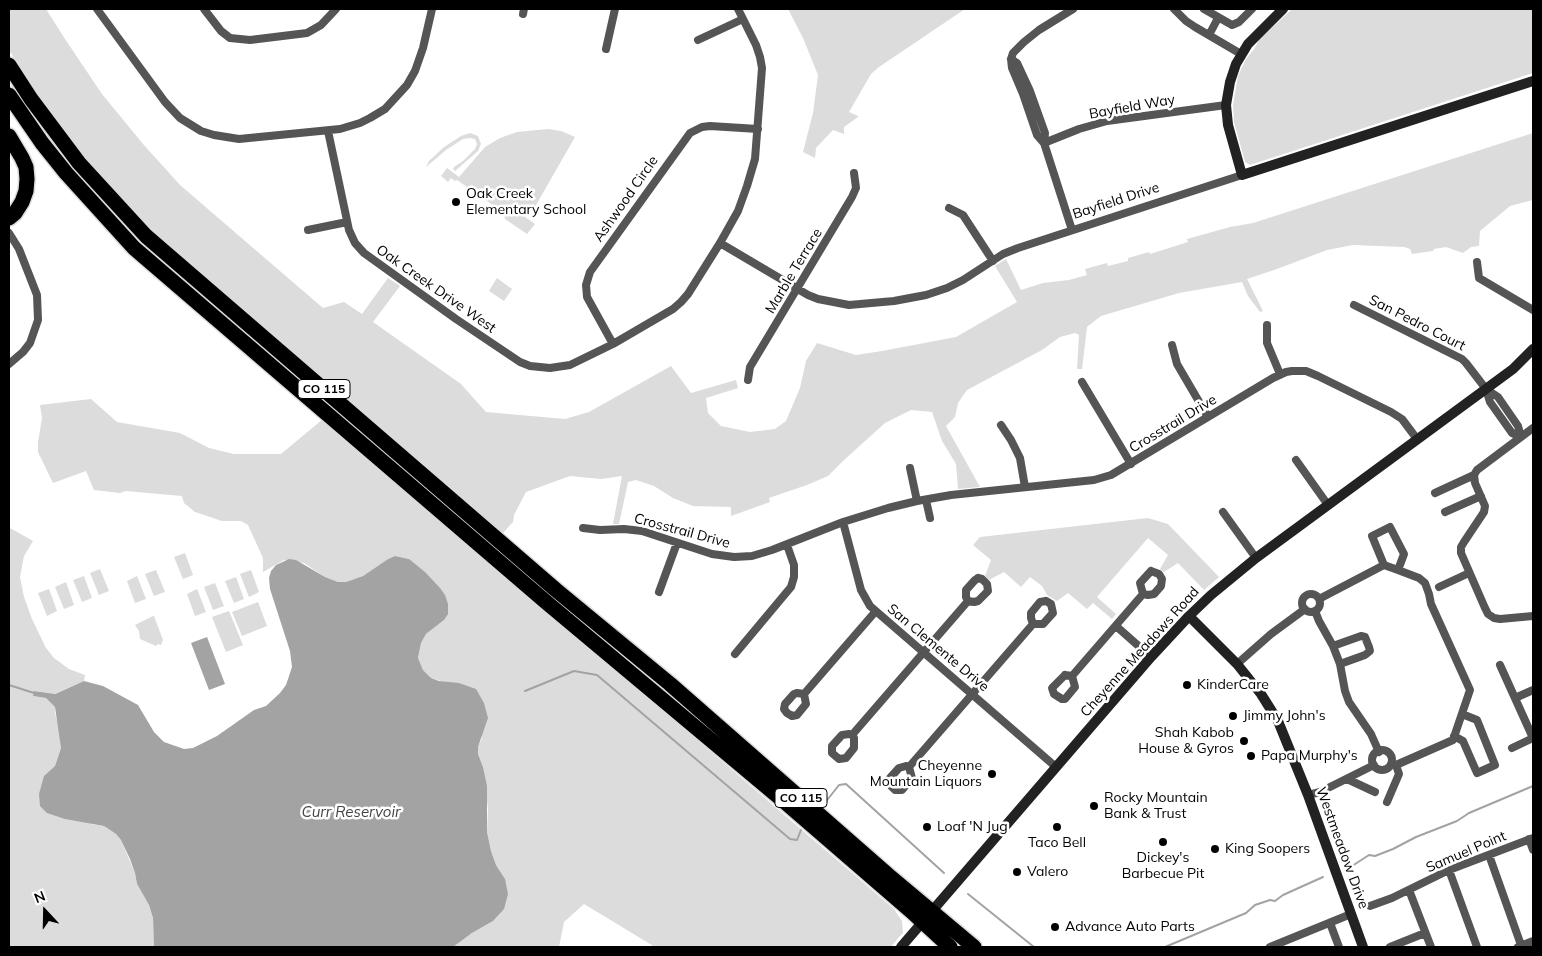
<!DOCTYPE html>
<html>
<head>
<meta charset="utf-8">
<style>
  body { margin:0 }
  #map { position:relative; width:1542px; height:956px; overflow:hidden; background:#fff; font-family:Mulish,sans-serif }
  canvas { display:block }
  .frame { position:absolute; inset:0; border:10px solid #000; pointer-events:none }
  .north { position:absolute; left:20px; top:886px; width:50px; height:50px; -webkit-text-stroke:4px #fff; paint-order:stroke; rotate:339deg; font-size:14px; font-weight:700; line-height:20px; text-align:center; color:#000 }
  .north::after { content:''; display:block; margin:auto; width:18px; height:22px; background:#000; clip-path:polygon(50% 0,100% 100%,50% 72%,0 100%) }
</style>
</head>
<body>
<div id="map">
<canvas width="1542" height="956"></canvas>
<div class="frame"></div>
<div class="north">N</div>
</div>
<script>
const context = document.querySelector('canvas').getContext('2d');
context.lineJoin = 'round';
function fillPath(path, color) { context.fillStyle = color; context.fill(path, 'evenodd'); }
const shape = rows => new Path2D(rows.map(r => 'M' + r).join(''));
function stroke(path, color, width, dash) { context.strokeStyle = color; context.lineWidth = width; context.lineCap = dash ? 'butt' : 'round'; context.setLineDash(dash || []); context.stroke(path); }
function label(font, color, halo, rows, align = 'center') {
  context.font = font + ' Mulish,sans-serif'; context.lineWidth = 5; context.setLineDash([]); context.textBaseline = 'middle'; context.strokeStyle = halo; context.fillStyle = color; for (const [text, x, y, turn = 0] of rows) {
    context.save(); context.translate(x, y); context.rotate((+turn || 0) * Math.PI / 180); context.textAlign = isNaN(turn) ? turn : align; if (halo) context.strokeText(text, 0, 0); context.fillText(text, 0, 0); context.restore();
  }
}
const green = shape([
  [9,9,46,9,65,39,102,94,143,144,180,185,323,308,344,302,362,314,388,278,400,286,373,322,461,384,486,412,565,419,589,412,671,366,691,393,736,380,738,388,706,398,708,413,721,426,750,432,775,429,786,421,800,388,806,361,817,343,856,355,882,351,956,337,1017,302,995,266,1006,259,1021,290,1043,283,1069,280,1087,275,1085,269,1107,263,1108,266,1128,261,1128,258,1149,252,1150,254,1188,242,1187,239,1230,227,1253,223,1533,133,1533,200,1510,206,1480,231,1479,246,1471,247,1463,253,1446,247,1434,249,1433,251,1412,254,1410,249,1404,247,1353,245,1327,250,1277,269,1247,279,1263,311,1260,312,1248,296,1242,282,1179,293,1101,316,1087,327,1082,369,1077,369,1079,335,1075,333,1060,337,1042,350,967,390,958,403,955,417,946,426,980,487,958,489,956,464,942,441,932,412,911,410,885,423,844,460,828,476,807,485,769,498,770,502,731,516,731,507,693,506,673,498,654,486,636,480,628,482,619,524,613,524,622,476,601,479,570,476,526,492,514,515,513,522,502,534,426,467,191,266,148,227,98,174,37,95,9,50],
  [788,9,965,9,879,67,871,74,849,112,858,116,858,117,844,127,844,134,833,130,816,148,815,158,803,152,813,113,818,75,803,38],
  [1292,9,1533,9,1533,73,1250,165,1245,162,1234,122,1233,105,1238,76,1246,59,1255,48,1259,40],
  [548,129,561,131,575,137,532,212,521,214,535,224,527,234,505,219,504,213,457,180,455,181,451,178,448,182,441,176,447,168,459,177,485,147,500,138,517,132],
  [470,133,478,136,481,144,478,151,455,171,453,169,454,167,463,161,475,149,477,144,475,139,470,138,463,139,446,150,426,167,429,161,444,147,461,136],
  [497,278,512,289,504,301,489,291],
  [91,399,117,422,180,433,209,448,234,454,281,454,323,419,894,909,902,921,903,933,900,936,891,947,655,947,584,904,564,922,559,947,453,947,472,933,493,921,505,879,496,865,491,851,487,832,488,809,483,767,478,754,478,747,482,738,459,683,448,683,431,678,423,670,418,658,421,643,426,634,444,620,409,559,395,556,388,559,363,576,346,582,338,582,325,577,304,563,284,560,263,572,263,558,248,525,241,521,222,521,195,512,184,503,182,496,126,491,120,493,94,490,86,471,53,483,38,452,38,442,42,418,40,405],
  [1148,518,1168,524,1219,577,1204,590,1178,563,1164,572,1160,569,1168,555,1148,538,1097,597,1116,614,1112,619,1093,603,1087,609,1068,593,1057,601,1047,595,1042,586,1030,577,1021,587,1004,572,989,580,985,576,991,560,973,545,980,537],
  [9,524,10,528,33,541,24,556,20,577,24,597,32,619,46,648,54,658,69,669,85,675,84,681,54,694,35,691,33,696,46,698,55,707,55,713,59,728,61,748,55,766,44,777,91,824,104,826,116,834,121,840,135,873,137,884,149,905,153,918,154,947,9,947],
  [185,553,193,575,183,579,174,557],
  [100,569,109,591,99,595,90,573],
  [156,570,165,592,154,596,145,574],
  [251,570,259,592,249,597,240,574],
  [84,576,92,598,82,602,73,580],
  [137,576,146,599,135,603,127,581],
  [236,577,244,599,234,603,225,581],
  [66,582,74,605,64,609,55,587],
  [215,583,224,606,213,610,204,587],
  [49,589,57,611,47,616,38,593],
  [197,589,206,612,195,616,187,594],
  [258,602,267,626,242,636,232,612],
  [229,611,243,645,226,652,212,617],
  [153,616,154,616,163,640,161,645,158,644,156,646,140,639,139,631,135,625]
]);
const water = shape([
  [395,556,409,559,425,572,440,588,445,595,448,604,448,614,444,620,426,634,421,643,418,658,423,670,431,678,439,681,459,683,476,689,484,703,488,718,478,747,478,754,483,767,487,786,487,832,491,851,496,865,505,879,508,894,504,909,493,921,472,933,453,947,154,947,153,918,149,905,137,884,135,873,130,859,121,840,116,834,104,826,65,819,47,813,40,806,39,794,44,776,55,766,61,748,55,707,46,698,33,696,34,691,55,694,84,681,103,686,138,705,154,732,164,742,184,749,193,748,217,736,254,710,266,706,280,693,286,685,292,667,290,651,270,589,269,578,271,571,276,565,289,559,296,560,325,577,338,582,346,582,363,576,388,559],
  [207,637,225,684,209,690,191,643]
]);
const stream = shape([
  [9,685,34,693],
  [525,691,574,671,597,675,790,839,797,840,801,830],
  [824,804,839,785,846,784,944,873],
  [1349,868,1369,855,1375,856,1393,849,1416,837,1457,821,1469,813,1533,786],
  [968,894,1034,947],
  [1165,947,1246,913,1255,905,1270,900,1275,901,1283,895,1323,877]
]);
const street = shape([
  [97,9,165,102,180,118,201,131,214,135,239,139,340,129,360,123,370,118,385,109,407,85,415,71,423,48,432,9],
  [204,9,221,31,230,38,250,40,307,33,321,25,336,9],
  [1174,9,1186,21,1195,27,1241,54],
  [1204,9,1232,25,1239,22,1252,9],
  [523,14,524,9],
  [1209,35,1218,18],
  [698,40,743,19],
  [606,49,615,9],
  [1011,59,1017,63,1030,91,1045,133,1044,143],
  [328,131,349,230,355,243,364,253,456,319,520,362,530,366,550,368,570,365,613,344,673,309,681,302,688,294,720,243,738,211,747,186,755,159,762,68,760,57,756,45,738,9],
  [1044,143,1079,129,1107,121,1226,105],
  [949,208,963,215,993,261],
  [308,230,347,222],
  [1072,230,1044,143,1037,135,1023,94,1012,68,1011,59,1013,53,1024,42,1039,30,1073,9],
  [9,233,19,249,37,295,38,320,30,343,23,352,9,364],
  [720,243,808,295,818,299,849,305,894,301,926,295,947,288,963,280,1003,254,1018,248,1242,175],
  [1477,262,1479,278,1533,310],
  [1354,305,1462,359,1466,363,1486,389,1490,402,1512,433,1521,437,1518,426,1498,397,1486,389],
  [1267,325,1267,343,1280,374],
  [613,344,587,297,586,285,590,272,690,133,702,127,710,126,758,129],
  [1172,345,1177,364,1208,417],
  [748,380,750,367,852,197,856,188,854,173],
  [1082,382,1131,464],
  [1001,425,1011,440,1020,458,1025,487],
  [1533,428,1477,470,1474,475,1475,483,1485,506,1484,512,1464,542,1461,547,1461,553,1485,608,1488,614,1494,618,1500,619,1533,616],
  [1296,460,1328,505],
  [910,468,917,501],
  [1435,493,1474,475],
  [926,500,930,518],
  [1223,512,1256,558],
  [1445,512,1481,496],
  [843,522,861,590,870,606,1056,767],
  [583,528,600,530,624,529,642,531,712,554,734,557,752,556,772,550,843,522,888,508,917,501,951,495,1094,480,1111,475,1273,378,1286,372,1292,371,1306,371,1318,376,1391,412,1402,419,1417,439],
  [1151,571,1159,574,1162,579,1161,586,1154,594,1148,595,1143,594,1140,583,1151,571],
  [978,578,982,579,987,584,988,591,978,601,974,602,968,601,966,597,966,590,975,580,978,578],
  [1439,587,1469,573],
  [659,592,677,543],
  '1302 603a9 9 0 1 1 18 0a9 9 0 1 1-18 0Z',
  [1319,599,1384,565],
  [1046,601,1051,604,1053,613,1043,624,1033,624,1031,618,1031,613,1040,602,1046,601],
  [1315,611,1319,621,1333,646,1340,664,1345,691,1349,702,1371,734,1379,752],
  [1116,626,1151,657],
  [1333,646,1361,636,1365,637,1369,647,1370,651,1365,655,1340,664],
  [735,654,791,587,794,577,794,565,787,545],
  [1237,664,1271,634,1305,609],
  [1500,665,1533,738],
  [1065,675,1072,676,1075,687,1065,699,1062,699,1054,694,1052,688,1065,675],
  [1072,676,1143,594],
  [797,693,804,694,806,704,797,715,792,716,787,713,784,709,785,704,794,694,797,693],
  [804,694,875,612],
  [1515,698,1533,690],
  [849,734,852,735,854,738,854,748,846,758,839,759,832,753,832,746,842,735,849,734],
  [852,735,968,601],
  [1454,736,1463,741,1477,773,1495,765,1477,720,1462,714],
  [1512,748,1533,738],
  '1372 760a10 10 0 1 1 20 0a10 10 0 1 1-20 0Z',
  [1391,764,1396,765,1453,740,1470,690,1431,604,1429,594,1425,583,1419,578,1398,570,1384,565,1372,536,1390,527,1404,554,1398,570],
  [906,766,909,767,912,778,902,790,895,790,890,785,890,778,899,768,906,766],
  [909,767,1033,624],
  [1347,779,1375,792],
  [1308,795,1320,792,1374,765],
  [1387,802,1399,774,1396,765],
  [1529,839,1533,850],
  [1489,855,1521,945],
  [1449,870,1477,947],
  [1409,890,1431,947],
  [1370,906,1392,898,1449,870,1533,838],
  [1330,923,1339,947],
  [1270,947,1351,914],
  [1390,947,1425,933],
  [1518,947,1533,941]
]);
const secondary = shape([
  [1283,9,1248,44,1236,64,1230,82,1226,105,1228,125,1242,175,1533,81],
  [1189,616,1237,664,1261,694,1278,721,1308,795,1363,947],
  [901,947,1151,657,1189,616,1211,595,1256,558,1513,369,1533,349]
]);
const highway = shape([
  [9,65,31,99,79,163,146,236,556,590,670,684,888,875,974,947],
  [9,95,42,143,66,173,134,248,546,602,786,803,911,911,950,947],
  [9,136,22,158,26,167,27,179,26,191,22,202,15,213,9,218]
]);
const markers = [
  [456,202,5,"#000"],
  [1187,685,5,"#000"],
  [1233,716,5,"#000"],
  [1244,741,5,"#000"],
  [1251,756,5,"#000"],
  [992,774,5,"#000"],
  [1094,806,5,"#000"],
  [927,827,5,"#000"],
  [1057,827,5,"#000"],
  [1163,842,5,"#000"],
  [1215,849,5,"#000"],
  [1017,872,5,"#000"],
  [1055,927,5,"#000"]
];
const shields = [
  [324,389,52],
  [801,798,52]
];
const shieldNames = [
  ["CO 115",324,389],
  ["CO 115",801,798]
];
const streetNames = [
  ["Bayfield Way",1132,107,-10],
  ["Ashwood Circle",626,199,-55],
  ["Bayfield Drive",1116,201,-18],
  ["Marble Terrace",794,271,-59],
  ["Oak Creek Drive West",436,289,35],
  ["San Pedro Court",1417,323,27],
  ["Crosstrail Drive",1173,424,-31],
  ["Crosstrail Drive",682,531,15],
  ["San Clemente Drive",938,648,40],
  ["Cheyenne Meadows Road",1140,652,-48],
  ["Westmeadow Drive",1342,848,70],
  ["Samuel Point",1466,852,-23]
];
const poiNames = [
  ["Oak Creek",466,194],
  ["Elementary School",466,210],
  ["KinderCare",1197,685],
  ["Jimmy John's",1243,716],
  ["Shah Kabob",1234,733,"right"],
  ["House & Gyros",1234,749,"right"],
  ["Papa Murphy's",1261,756],
  ["Cheyenne",982,766,"right"],
  ["Mountain Liquors",982,782,"right"],
  ["Rocky Mountain",1104,798],
  ["Bank & Trust",1104,814],
  ["Loaf 'N Jug",937,827],
  ["Taco Bell",1057,843,"center"],
  ["King Soopers",1225,849],
  ["Dickey's",1163,858,"center"],
  ["Barbecue Pit",1163,874,"center"],
  ["Valero",1027,872],
  ["Advance Auto Parts",1065,927]
];
const waterNames = [
  ["Curr Reservoir",351,812]
];
fillPath(green, '#dcdcdc');
fillPath(water, '#a3a3a3');
stroke(stream, '#a3a3a3', 2);
stroke(highway, '#dbdbdb', 18);
stroke(street, '#555', 8);
stroke(secondary, '#222', 10);
stroke(highway, '#000', 15);
for (const [x, y, r, color] of markers) { const dot = new Path2D(); dot.arc(x, y, r, 0, 2 * Math.PI); context.fillStyle = color; context.fill(dot); stroke(dot, '#fff', 2); }
for (const [x, y, w] of shields) { const box = new Path2D(); box.roundRect(x - w / 2, y - 9.5, w, 19, 4); context.fillStyle = '#fff'; context.fill(box); stroke(box, '#000', 1); }
label('bold 12px', '#000', null, shieldNames);
label('14px', '#000', '#fff', streetNames);
label('14px', '#000', '#fff', poiNames, 'left');
label('italic 15px', '#444', '#fff', waterNames);
</script>
</body>
</html>
